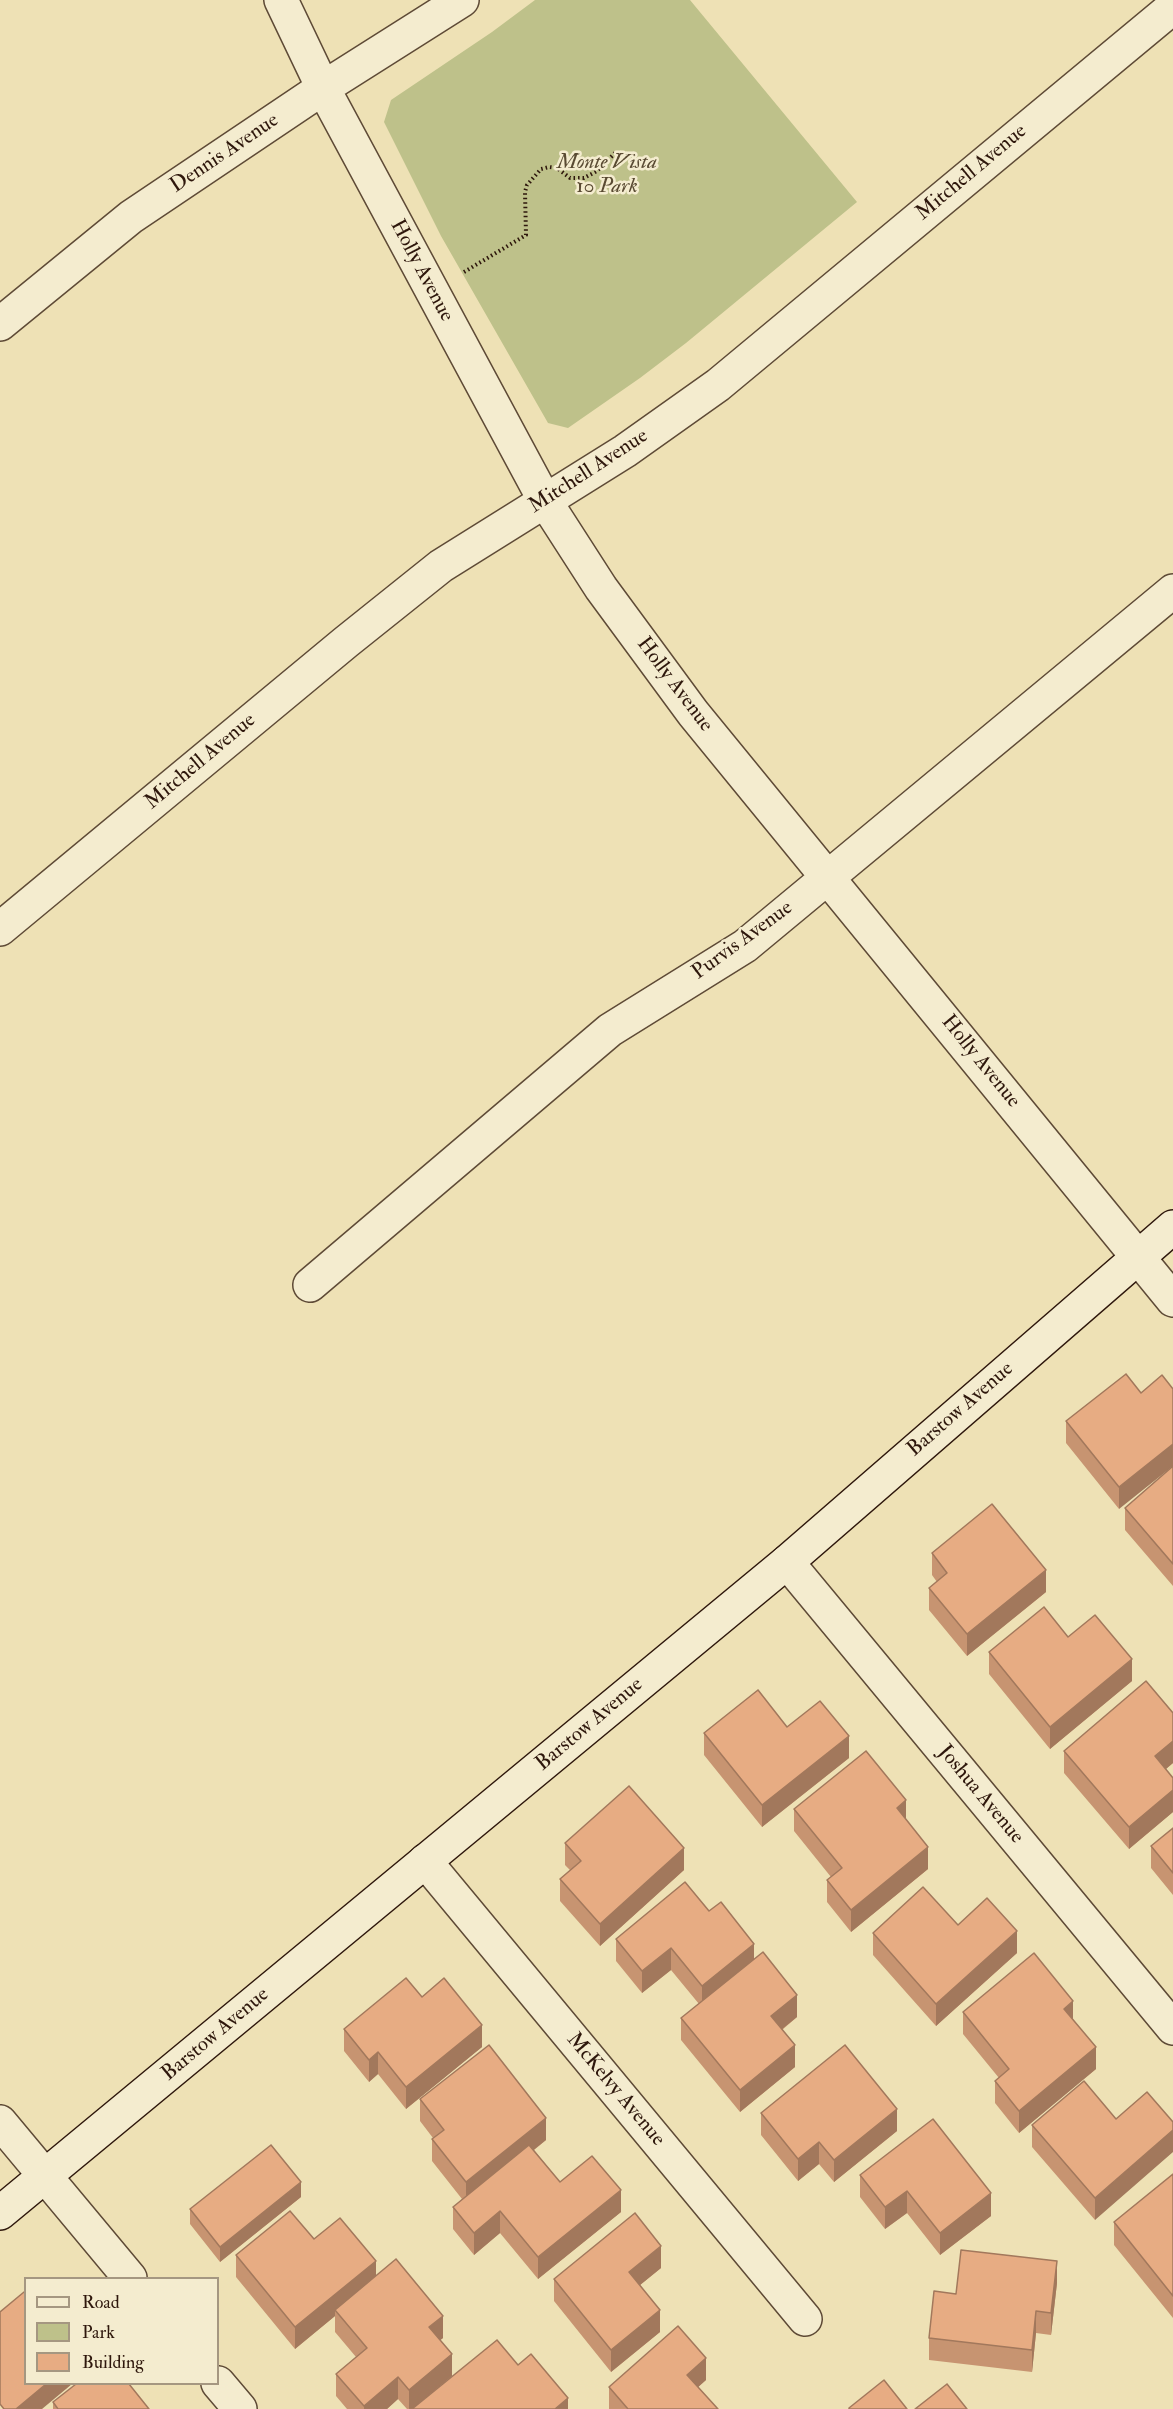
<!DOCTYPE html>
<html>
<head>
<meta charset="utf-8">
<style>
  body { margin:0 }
  #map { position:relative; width:1173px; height:2409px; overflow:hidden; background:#eee1b5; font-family:"IM FELL Double Pica",serif }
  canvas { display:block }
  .legend { position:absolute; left:24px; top:2277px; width:195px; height:108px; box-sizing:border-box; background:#f4eccf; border:2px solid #a59781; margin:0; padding:8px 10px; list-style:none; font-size:18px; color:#2e170c }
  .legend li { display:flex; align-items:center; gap:12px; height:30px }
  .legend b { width:30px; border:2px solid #a59781 }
</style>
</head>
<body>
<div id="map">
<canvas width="1173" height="2409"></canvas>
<ul class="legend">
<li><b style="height:8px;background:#f4eccf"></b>Road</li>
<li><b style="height:16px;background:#bec18a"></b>Park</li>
<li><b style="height:16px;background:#e7ac83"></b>Building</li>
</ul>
</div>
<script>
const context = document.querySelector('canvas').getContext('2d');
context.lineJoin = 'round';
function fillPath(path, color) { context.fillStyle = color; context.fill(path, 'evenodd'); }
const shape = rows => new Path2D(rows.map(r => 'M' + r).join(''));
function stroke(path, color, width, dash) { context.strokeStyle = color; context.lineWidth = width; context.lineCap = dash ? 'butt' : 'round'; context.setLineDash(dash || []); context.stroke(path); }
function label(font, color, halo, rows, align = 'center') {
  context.font = font + ' "IM FELL Double Pica",serif'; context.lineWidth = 5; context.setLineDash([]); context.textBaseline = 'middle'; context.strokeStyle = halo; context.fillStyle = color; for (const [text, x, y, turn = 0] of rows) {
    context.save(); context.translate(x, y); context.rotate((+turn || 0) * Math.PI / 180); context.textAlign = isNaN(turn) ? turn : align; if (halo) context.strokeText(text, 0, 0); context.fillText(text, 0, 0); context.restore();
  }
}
const green = shape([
  [535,0,690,0,857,202,686,343,640,378,568,428,548,423,441,236,384,122,391,100,492,32]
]);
const path = shape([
  [464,272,526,235,525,192,527,185,541,169,549,167,557,168,570,178,584,178,597,171,615,153]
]);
const street = shape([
  [281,0,323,88,545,501,601,588,693,713,1173,1300],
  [0,324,131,217,323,88,462,0],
  [0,929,346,642,441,566,625,451,718,385,1173,7],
  [310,1285,610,1030,745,946,1173,591],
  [787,1562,1173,2028],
  [425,1861,805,2319],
  [0,2122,130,2278],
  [218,2383,240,2409]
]);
const secondary = shape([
  [0,2213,787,1562,1173,1227]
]);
const wall = shape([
  [1126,1374,1119,1509,1066,1443,1066,1421],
  [1173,1466,1173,1586,1125,1530,1125,1508],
  [932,1553,1046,1592,967,1656,929,1610,929,1588,937,1582,932,1575],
  [1068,1637,1132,1681,1050,1749,989,1674,989,1652],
  [1173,1713,1173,1763,1166,1769,1173,1778,1173,1812,1129,1849,1064,1773,1064,1751],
  [787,1727,849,1758,762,1827,704,1755,704,1733],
  [794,1809,906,1819,928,1869,851,1932,827,1902,827,1880,831,1877,794,1831],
  [1173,1828,1173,1895,1151,1868,1151,1846],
  [565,1843,684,1870,600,1946,560,1901,560,1879,570,1870,565,1865],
  [709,1911,754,1959,797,2017,782,2030,795,2067,740,2112,681,2040,681,2018,699,2004,671,1970,642,1993,616,1961,616,1939],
  [958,1925,1017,1953,936,2026,873,1955,873,1933],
  [422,1997,482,2047,406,2109,378,2074,369,2082,344,2051,344,2029],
  [963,2012,1073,2019,1096,2069,1019,2133,995,2103,995,2081,999,2078,963,2034],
  [420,2099,546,2140,534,2150,560,2182,621,2212,538,2279,500,2233,474,2255,453,2229,453,2207,462,2199,432,2161,432,2139,433,2138,420,2121],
  [761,2113,897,2131,834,2182,819,2164,798,2181,761,2135],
  [1116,2119,1095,2220,1032,2147,1032,2125],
  [1173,2174,1173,2318,1114,2245,1114,2222],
  [860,2175,991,2216,940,2255,907,2213,885,2229,860,2197],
  [301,2197,220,2262,190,2224,190,2209],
  [314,2239,376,2276,443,2338,440,2340,452,2376,412,2409,407,2409,398,2399,387,2409,347,2409,336,2396,336,2374,356,2357,335,2332,335,2316,295,2349,236,2277,236,2255],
  [661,2268,640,2285,660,2332,611,2372,554,2301,554,2279],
  [1057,2283,1051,2335,1036,2333,1032,2372,929,2360,929,2338],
  [706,2380,698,2387,718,2409,609,2409,609,2387],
  [53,2402,149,2409,53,2409]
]);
const shadedWall = shape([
  [1173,1444,1173,1466,1119,1509,1119,1487],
  [1046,1570,1046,1592,967,1656,967,1634],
  [1132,1659,1132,1681,1050,1749,1050,1727],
  [849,1736,849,1758,762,1827,762,1805],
  [1173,1741,1173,1763,1155,1778,1155,1756],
  [1173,1790,1173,1812,1129,1849,1129,1827],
  [906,1800,906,1822,897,1808],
  [928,1847,928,1869,851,1932,851,1910],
  [684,1848,684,1870,600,1946,600,1924],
  [1017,1931,1017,1953,936,2026,936,2004],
  [754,1944,754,1966,702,2008,702,1986],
  [671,1948,671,1970,642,1993,642,1971],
  [797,1995,797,2017,771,2038,771,2016],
  [1073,2001,1073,2023,1064,2009],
  [482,2025,482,2047,406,2109,406,2087],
  [795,2045,795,2067,740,2112,740,2090],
  [1096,2047,1096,2069,1019,2133,1019,2111],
  [378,2052,378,2074,369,2082,369,2060],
  [897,2109,897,2131,834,2182,834,2160],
  [546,2118,546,2140,466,2204,466,2182],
  [1173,2130,1173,2152,1095,2220,1095,2198],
  [819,2142,819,2164,798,2181,798,2159],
  [301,2182,301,2197,220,2262,220,2247],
  [621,2190,621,2212,538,2279,538,2257],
  [907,2191,907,2213,885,2229,885,2207],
  [991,2193,991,2216,940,2255,940,2233],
  [500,2211,500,2233,474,2255,474,2233],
  [661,2246,661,2268,629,2294,629,2272],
  [376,2261,376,2283,335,2310,335,2316,295,2349,295,2327],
  [1057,2261,1057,2283,1051,2335,1051,2313],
  [660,2310,660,2332,611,2372,611,2350],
  [1036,2311,1036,2333,1032,2372,1032,2350],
  [443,2316,443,2338,429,2349,429,2327],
  [452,2354,452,2376,412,2409,409,2409,409,2390],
  [706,2358,706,2380,687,2397,687,2375],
  [398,2377,398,2399,387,2409,364,2409,364,2406],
  [46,2384,72,2384,42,2409,16,2409],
  [568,2398,568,2409,555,2409]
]);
const building = shape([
  [1126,1374,1141,1393,1162,1375,1173,1389,1173,1444,1119,1487,1066,1421,1126,1374],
  [1173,1466,1173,1564,1125,1508,1173,1466],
  [992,1504,1046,1570,967,1634,929,1588,947,1573,932,1553,992,1504],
  [1044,1607,1068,1637,1095,1615,1132,1659,1050,1727,989,1652,1044,1607],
  [1146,1681,1173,1713,1173,1741,1155,1756,1173,1778,1173,1790,1129,1827,1064,1751,1146,1681],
  [758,1690,787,1727,820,1701,849,1736,762,1805,704,1733,758,1690],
  [866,1751,906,1800,897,1808,928,1847,851,1910,827,1880,842,1868,794,1809,866,1751],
  [629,1786,684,1848,600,1924,560,1879,581,1861,565,1843,629,1786],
  [1173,1828,1173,1873,1151,1846,1173,1828],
  [685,1882,709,1911,721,1902,754,1944,702,1986,671,1948,642,1971,616,1939,685,1882],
  [923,1887,958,1925,987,1898,1017,1931,936,2004,873,1933,923,1887],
  [763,1952,797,1995,771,2016,795,2045,740,2090,681,2018,763,1952],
  [1034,1953,1073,2001,1064,2009,1096,2047,1019,2111,995,2081,1009,2069,963,2012,1034,1953],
  [406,1978,422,1997,444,1978,482,2025,406,2087,378,2052,369,2060,344,2029,406,1978],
  [489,2045,546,2118,466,2182,432,2139,444,2130,420,2099,489,2045],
  [845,2045,897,2109,834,2160,819,2142,798,2159,761,2113,845,2045],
  [1084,2081,1116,2119,1147,2092,1173,2122,1173,2130,1095,2198,1032,2125,1084,2081],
  [933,2119,991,2193,940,2233,907,2191,885,2207,860,2175,933,2119],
  [271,2145,301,2182,220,2247,190,2209,271,2145],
  [529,2145,560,2182,592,2156,621,2190,538,2257,500,2211,474,2233,453,2207,529,2145],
  [1173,2174,1173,2296,1114,2222,1173,2174],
  [290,2211,314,2239,340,2218,376,2261,295,2327,236,2255,290,2211],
  [635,2213,661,2246,629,2272,660,2310,611,2350,554,2279,635,2213],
  [961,2250,1057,2261,1051,2313,1036,2311,1032,2350,929,2338,934,2291,956,2294,961,2250],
  [396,2259,443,2316,429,2327,452,2354,409,2390,398,2377,364,2406,336,2374,367,2348,335,2310,396,2259],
  [24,2292,26,2293,26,2384,46,2384,16,2409,4,2409,0,2404,0,2312,24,2292],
  [678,2326,706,2358,687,2375,718,2409,628,2409,609,2387,678,2326],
  [497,2340,518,2365,531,2354,568,2398,555,2409,412,2409,497,2340],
  [884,2380,907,2409,849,2409,849,2408,884,2380],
  [76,2384,129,2384,149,2409,58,2409,53,2402,76,2384],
  [947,2384,967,2409,915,2409,947,2384]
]);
const streetNames = [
  ["Dennis Avenue",225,154,-34],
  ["Mitchell Avenue",972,173,-40],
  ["Holly Avenue",421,271,62],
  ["Mitchell Avenue",589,472,-33],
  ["Holly Avenue",674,685,53],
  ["Mitchell Avenue",201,762,-40],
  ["Purvis Avenue",743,941,-36],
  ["Holly Avenue",980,1062,51],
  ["Barstow Avenue",961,1410,-41],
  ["Barstow Avenue",590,1725,-40],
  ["Joshua Avenue",980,1795,50],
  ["Barstow Avenue",216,2035,-40],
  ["McKelvy Avenue",615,2090,50]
];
const parkNames = [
  ["Monte Vista",607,163],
  ["10 Park",607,187]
];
fillPath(green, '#bec18a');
stroke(street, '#5e4a36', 36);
stroke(secondary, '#2e170c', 36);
stroke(path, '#2e170c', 4, [1.5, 3]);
stroke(street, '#f4eccf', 33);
stroke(secondary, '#f4eccf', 33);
fillPath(wall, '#c79471');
fillPath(shadedWall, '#a2785c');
fillPath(building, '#e7ac83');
stroke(building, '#a2785c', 1.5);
label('21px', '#2e170c', '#f4eccf', streetNames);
label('italic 21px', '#594a32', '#f4eccf', parkNames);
</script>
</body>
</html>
